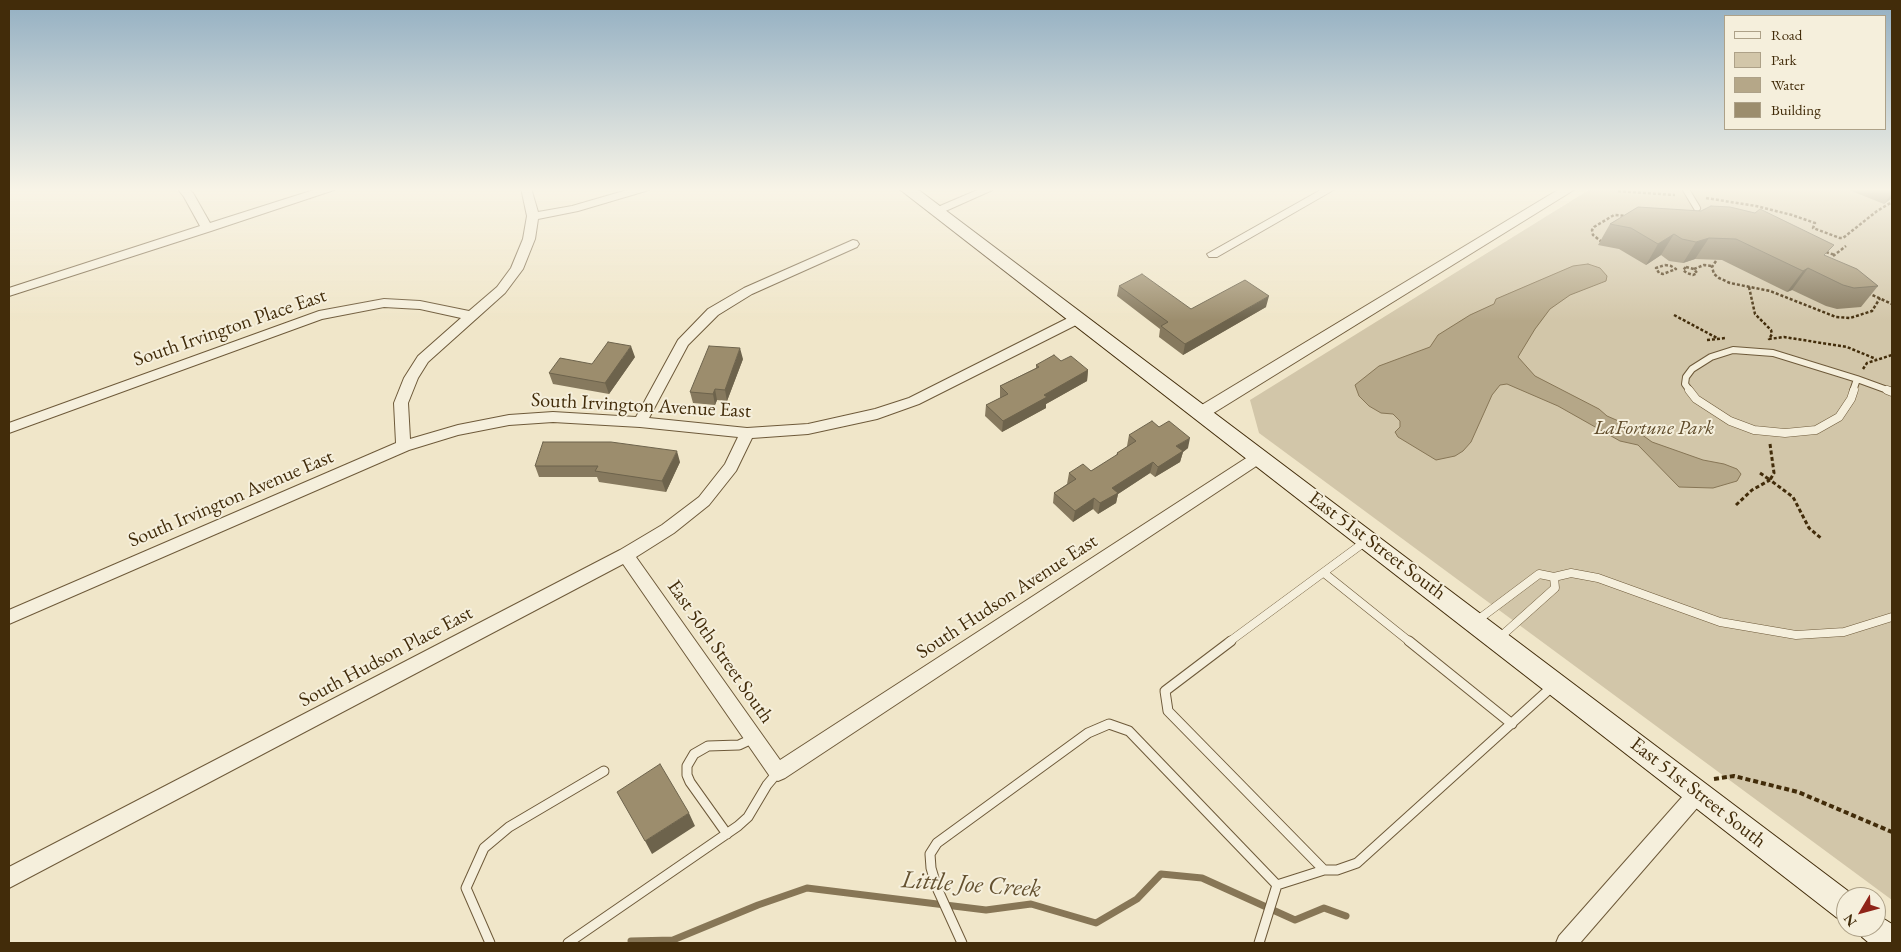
<!DOCTYPE html>
<html>
<head>
<meta charset="utf-8">
<style>
  body { margin:0 }
  #map { position:relative; width:1901px; height:952px; overflow:hidden; background:#f0e6c9; font-family:"EB Garamond",serif }
  canvas { display:block }
  .frame { position:absolute; inset:0; border:10px solid #422c0a; pointer-events:none }
  .legend { position:absolute; left:1724px; top:15px; width:162px; height:115px; box-sizing:border-box; background:#f5efdc; border:1px solid #ada188; margin:0; padding:6px 9px; list-style:none; font-size:15px; color:#422c0a }
  .legend li { display:flex; align-items:center; gap:10px; height:25px }
  .legend b { width:25px; border:1px solid #ada188 }
  .north { position:absolute; left:1836px; top:887px; width:50px; height:50px; box-sizing:border-box; background:#f5efdc; border:1px solid #ada188; border-radius:50%; rotate:233deg; font-size:14px; font-weight:700; line-height:20px; text-align:center; color:#422c0a }
  .north::after { content:''; display:block; margin:auto; width:18px; height:22px; background:#8f2418; clip-path:polygon(50% 0,100% 100%,50% 72%,0 100%) }
</style>
</head>
<body>
<div id="map">
<canvas width="1901" height="952"></canvas>
<div class="frame"></div>
<ul class="legend">
<li><b style="height:6px;background:#f5efdc"></b>Road</li>
<li><b style="height:14px;background:#d2c6a9"></b>Park</li>
<li><b style="height:14px;background:#b5a788"></b>Water</li>
<li><b style="height:14px;background:#9c8d6d"></b>Building</li>
</ul>
<div class="north">N</div>
</div>
<script>
const context = document.querySelector('canvas').getContext('2d');
context.lineJoin = 'round';
function fillPath(path, color) { context.fillStyle = color; context.fill(path, 'evenodd'); }
const shape = rows => new Path2D(rows.map(r => 'M' + r).join(''));
function stroke(path, color, width, dash) { context.strokeStyle = color; context.lineWidth = width; context.lineCap = dash ? 'butt' : 'round'; context.setLineDash(dash || []); context.stroke(path); }
function label(font, color, halo, rows, align = 'center') {
  context.font = font + ' "EB Garamond",serif'; context.lineWidth = 4; context.setLineDash([]); context.textBaseline = 'middle'; context.strokeStyle = halo; context.fillStyle = color; for (const [text, x, y, turn = 0] of rows) {
    context.save(); context.translate(x, y); context.rotate((+turn || 0) * Math.PI / 180); context.textAlign = isNaN(turn) ? turn : align; if (halo) context.strokeText(text, 0, 0); context.fillText(text, 0, 0); context.restore();
  }
}
const green = shape([
  [1592,188,1892,188,1892,900,1259,433,1250,400]
]);
const water = shape([
  [1588,264,1600,268,1607,276,1606,281,1570,295,1550,309,1535,329,1518,357,1535,376,1599,409,1607,416,1630,426,1652,442,1703,460,1724,464,1737,469,1741,474,1737,481,1713,488,1679,487,1638,445,1620,441,1558,406,1507,384,1500,385,1492,395,1471,442,1463,451,1455,456,1436,460,1398,437,1395,432,1400,427,1400,421,1393,414,1381,413,1369,406,1359,396,1355,385,1379,366,1430,347,1438,335,1470,315,1494,304,1496,299,1573,266,1588,264]
]);
const stream = shape([
  [631,941,673,940,758,905,807,888,986,910,1031,904,1096,923,1137,899,1161,874,1202,878,1295,920,1324,908,1346,916]
]);
const pathFar2 = shape([
  [1618,191,1675,195],
  [1706,198,1756,206,1792,215,1815,223,1813,228,1840,238,1843,238,1877,211,1892,202],
  [1602,242,1593,235,1592,230,1594,227,1614,215,1627,216],
  [1826,252,1835,255],
  [1833,256,1846,246],
  [1716,261,1712,267,1714,274,1719,278,1730,283,1770,291,1836,317,1850,318,1872,311,1880,298],
  [1665,265,1671,266,1676,269,1663,274,1659,273,1656,268,1665,265],
  [1686,267,1694,269,1697,273,1693,275,1687,273,1683,270,1686,267],
  [1694,269,1704,265,1712,266],
  [1749,287,1755,314,1771,330,1772,334,1769,339,1784,337,1847,347,1876,359],
  [1868,293,1892,304],
  [1674,315,1717,338],
  [1707,340,1726,338],
  [1863,369,1867,363,1892,355]
]);
const pathFar1 = shape([
  [1760,473,1770,480,1774,473,1770,444],
  [1736,505,1752,490,1770,480,1793,497,1809,528,1822,539]
]);
const path = shape([
  [1714,779,1734,776,1798,792,1892,832]
]);
const serviceFar2 = shape([
  [1685,188,1697,208],
  [1857,379,1890,391],
  [1690,391,1685,384,1686,377,1692,369,1711,357,1733,350,1773,353,1857,379],
  [1853,391,1857,379]
]);
const serviceFar1 = shape([
  [1689,390,1696,399,1730,421,1754,430,1785,433,1816,430,1839,417,1851,399,1854,390],
  [1887,390,1892,392],
  [1324,573,1410,642],
  [1475,622,1539,574,1554,577,1571,573,1598,578,1720,622,1796,635,1844,632,1892,617],
  [1498,639,1555,588,1554,577],
  [1229,642,1366,541]
]);
const service = shape([
  [1231,641,1165,691,1168,711,1324,870,1337,870,1357,863,1554,685],
  [1409,641,1512,724],
  [727,834,690,782,687,775,687,766,694,754,708,746,739,745,754,738],
  [490,943,466,888,484,848,509,827,604,771],
  [568,943,738,826,748,817,767,785,778,772],
  [962,943,937,888,931,868,930,854,937,843,1088,733,1109,724,1129,731,1277,885,1324,870],
  [1259,943,1277,885]
]);
const minor = shape([
  [177,188,188,188,193,193,210,223,320,188,336,188,334,190,211,231,9,296,9,288,200,226,184,197,177,188],
  [521,188,531,188,538,212,572,206,634,188,651,188,649,190,578,211,538,219,535,239,523,269,505,293,428,362,418,378,408,403,410,439,458,425,509,415,553,412,636,417,678,340,708,309,744,288,853,240,857,241,859,244,857,247,752,294,718,315,688,345,649,418,747,428,808,424,875,409,909,398,1072,316,1077,315,1083,319,1082,322,919,404,877,419,808,434,752,438,736,471,709,505,674,533,636,557,780,760,1254,453,1259,452,1264,453,1266,457,1264,461,785,778,778,781,771,778,623,564,9,888,9,867,620,550,662,525,699,497,725,464,738,437,640,427,553,422,509,425,458,435,409,450,9,624,9,610,396,443,394,403,404,378,418,356,461,318,420,309,384,307,322,319,9,433,9,423,319,311,384,299,420,301,469,311,497,287,511,268,523,239,527,216,521,188],
  [982,188,997,188,941,213,937,214,931,211,933,209,982,188],
  [1324,188,1337,188,1217,257,1209,257,1207,254,1324,188],
  [1697,785,1704,788,1707,794,1704,800,1580,943,1556,943,1559,936,1690,788,1697,785]
]);
const tertiary = shape([
  [1561,188,1577,188,1207,417,1201,419,1195,417,1192,413,1195,409,1561,188]
]);
const secondary = shape([
  [898,188,916,188,1856,897,1846,897,1846,922,1836,917,898,188],
  [1876,914,1892,924,1892,943,1869,943,1862,937,1857,927,1876,927,1876,914]
]);
const wall = shape([
  [1844,188,1892,188,1892,198,1884,204],
  [1638,207,1826,256,1878,286,1861,307,1837,309,1826,306,1792,290,1787,292,1722,260,1695,259,1683,263,1669,261,1661,255,1646,265,1619,249,1598,245,1610,224],
  [1119,286,1191,309,1266,307,1183,355,1159,337,1160,329,1117,296],
  [635,357,609,394,553,384,549,373,592,364],
  [743,359,727,401,717,400,715,405,693,403,690,392],
  [1061,361,1088,370,1087,381,1046,404,1046,408,1002,432,985,416,986,405,1000,398,1000,386,1036,368,1036,365],
  [1129,435,1188,448,1183,452,1180,462,1155,477,1150,473,1118,494,1116,503,1098,514,1093,509,1073,522,1053,503,1054,493,1067,484,1069,473,1091,471,1116,456,1117,453,1127,447,1127,446],
  [680,462,666,492,599,482,597,477,539,477,535,466]
]);
const shadedWall = shape([
  [1892,193,1892,198,1884,204],
  [1674,234,1661,255,1646,265,1658,244],
  [1709,238,1695,259,1683,263,1696,242],
  [1808,268,1792,290,1787,292,1803,271],
  [1269,296,1266,307,1183,355,1185,344],
  [631,346,635,357,609,394,605,383],
  [740,348,743,359,727,401,725,390],
  [1088,370,1087,381,1046,404,1046,408,1002,432,1003,421,1044,395],
  [715,389,717,400,715,405,713,394],
  [1190,438,1188,448,1183,452,1180,462,1155,477,1158,467,1176,446],
  [677,451,680,462,666,492,662,481],
  [1153,462,1150,473,1118,494,1116,503,1098,514,1100,503,1112,488],
  [1094,498,1093,509,1073,522,1075,511],
  [689,813,695,826,652,854,645,841]
]);
const building = shape([
  [1711,206,1730,207,1755,213,1760,209,1834,245,1824,255,1857,269,1878,286,1854,288,1843,285,1808,268,1803,271,1736,239,1709,238,1696,242,1682,239,1674,234,1658,244,1631,228,1610,224,1638,207,1701,211,1711,206],
  [1142,274,1191,309,1245,280,1269,296,1185,344,1161,326,1168,322,1119,286,1142,274],
  [608,342,631,346,605,383,549,373,560,358,592,364,608,342],
  [709,346,740,348,725,390,715,389,713,394,690,392,709,346],
  [1054,355,1061,361,1071,356,1088,370,1044,395,1047,397,1003,421,986,405,1008,394,1000,386,1039,367,1036,365,1054,355],
  [1152,421,1159,427,1169,421,1190,438,1176,446,1183,451,1158,467,1153,462,1112,488,1118,493,1100,503,1094,498,1075,511,1054,493,1076,479,1069,473,1083,464,1091,471,1118,454,1117,453,1136,441,1129,435,1152,421],
  [543,442,611,442,677,451,662,481,595,471,598,466,535,466,543,442],
  [660,764,689,813,645,841,617,792,660,764]
]);
const streetNames = [
  ["South Irvington Place East",230,328,-19],
  ["South Irvington Avenue East",641,406,3],
  ["South Irvington Avenue East",231,499,-23],
  ["East 51st Street South",1377,546,37],
  ["South Hudson Avenue East",1007,597,-33],
  ["East 50th Street South",720,652,55],
  ["South Hudson Place East",386,657,-28],
  ["East 51st Street South",1698,793,38]
];
const parkNames = [
  ["LaFortune Park",1654,429]
];
const nearWaternames = [
  ["Little Joe Creek",971,885,4]
];
fillPath(green, '#d2c6a9');
fillPath(water, '#b5a788');
stroke(water, '#877656', 1);
stroke(stream, '#877656', 7);
stroke(serviceFar2, '#6e5a3a', 8);
stroke(serviceFar1, '#6e5a3a', 9);
stroke(service, '#6e5a3a', 11);
stroke(minor, '#6e5a3a', 2);
stroke(tertiary, '#6e5a3a', 2);
stroke(secondary, '#422c0a', 2);
stroke(pathFar2, '#422c0a', 2.5, [3, 2]);
stroke(pathFar1, '#422c0a', 3, [4, 2.5]);
stroke(path, '#422c0a', 4, [5, 3]);
stroke(serviceFar2, '#f5efdc', 6);
stroke(serviceFar1, '#f5efdc', 8);
stroke(service, '#f5efdc', 9);
fillPath(minor, '#f5efdc');
fillPath(tertiary, '#f5efdc');
fillPath(secondary, '#f5efdc');
fillPath(wall, '#86795e');
fillPath(shadedWall, '#6d634c');
fillPath(building, '#9c8d6d');
stroke(building, '#6d634c', 1);
const sky = context.createLinearGradient(0, 0, 0, 321);
sky.addColorStop(0, '#93afc2');
sky.addColorStop(0.59, '#f8f4e7');
sky.addColorStop(1, '#f8f4e700');
context.fillStyle = sky;
context.fillRect(0, 0, 1901, 321);
label('20px', '#422c0a', '#f5efdc', streetNames);
label('italic 20px', '#5f4b2a', '#f5efdc', parkNames);
label('italic 25px', '#645130', '#f5efdc', nearWaternames);
</script>
</body>
</html>
